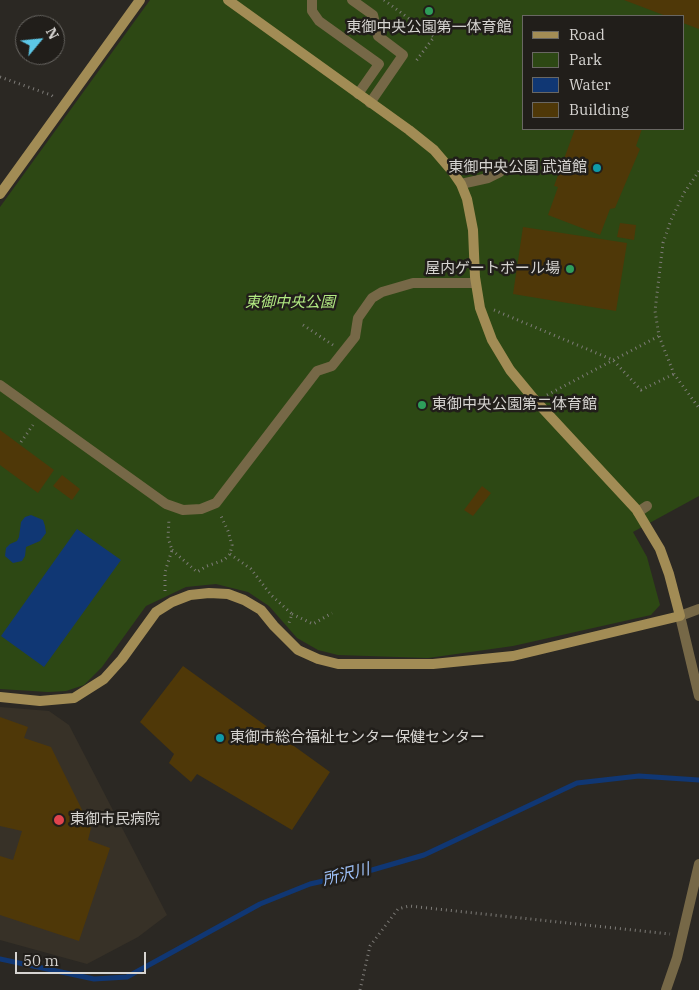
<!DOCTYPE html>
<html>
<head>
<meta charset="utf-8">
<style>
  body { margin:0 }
  #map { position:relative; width:699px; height:990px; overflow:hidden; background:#2b2823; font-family:"IBM Plex Serif",serif }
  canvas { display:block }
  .legend { position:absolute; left:522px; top:15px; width:162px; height:115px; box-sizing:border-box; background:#211e1a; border:1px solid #696763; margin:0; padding:6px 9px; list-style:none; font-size:15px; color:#d6d4d1 }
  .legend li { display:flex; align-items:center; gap:10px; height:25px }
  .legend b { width:25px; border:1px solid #696763 }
  .north { position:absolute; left:15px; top:15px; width:50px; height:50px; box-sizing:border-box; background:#211e1a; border:1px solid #696763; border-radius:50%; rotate:62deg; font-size:14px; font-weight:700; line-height:20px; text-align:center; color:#d6d4d1 }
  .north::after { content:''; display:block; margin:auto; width:18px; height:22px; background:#5cc7e7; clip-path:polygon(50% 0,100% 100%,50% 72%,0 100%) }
  .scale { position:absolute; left:15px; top:952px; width:131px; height:22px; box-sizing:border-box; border:2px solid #d6d4d1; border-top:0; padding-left:6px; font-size:15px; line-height:18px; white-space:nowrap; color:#d6d4d1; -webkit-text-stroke:4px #211e1a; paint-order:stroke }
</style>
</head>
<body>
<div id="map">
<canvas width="699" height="990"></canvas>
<ul class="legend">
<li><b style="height:6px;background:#a28c55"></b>Road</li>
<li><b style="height:14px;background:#2d4814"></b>Park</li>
<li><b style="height:14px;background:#103774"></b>Water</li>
<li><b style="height:14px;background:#4f3808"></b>Building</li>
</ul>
<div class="north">N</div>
<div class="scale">50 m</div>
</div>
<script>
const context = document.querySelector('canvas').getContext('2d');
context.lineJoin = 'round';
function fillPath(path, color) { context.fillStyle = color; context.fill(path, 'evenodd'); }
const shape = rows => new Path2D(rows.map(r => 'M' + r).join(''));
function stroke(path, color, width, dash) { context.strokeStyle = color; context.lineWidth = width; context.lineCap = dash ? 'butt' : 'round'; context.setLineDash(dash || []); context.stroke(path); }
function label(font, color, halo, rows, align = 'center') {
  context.font = font + ' "IBM Plex Serif","Noto Sans JP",serif'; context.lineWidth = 5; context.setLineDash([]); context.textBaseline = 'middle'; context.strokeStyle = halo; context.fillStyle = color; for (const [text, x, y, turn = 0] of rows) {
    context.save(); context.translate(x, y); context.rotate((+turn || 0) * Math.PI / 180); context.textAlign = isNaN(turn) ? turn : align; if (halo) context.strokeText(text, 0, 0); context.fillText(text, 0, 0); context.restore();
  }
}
const built = shape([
  [0,707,49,711,69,725,167,915,138,937,87,964,0,940]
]);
const green = shape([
  [150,0,699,0,699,496,633,532,647,557,660,605,651,615,513,646,428,658,338,655,318,650,297,638,269,606,248,592,216,584,186,587,146,606,102,667,84,685,66,691,48,692,0,689,0,207],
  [523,16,683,16,683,129,523,129]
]);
const water = shape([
  [31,515,43,520,45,526,46,533,40,541,26,547,25,556,22,561,13,563,5,556,6,548,10,544,17,541,19,537,21,522,25,517],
  [77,529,121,560,44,667,1,636]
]);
const stream = shape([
  [0,959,94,979,127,977,260,904,310,884,372,870,424,855,577,783,639,776,699,780]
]);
const building = shape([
  [624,0,699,0,699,29,683,23,683,16,666,16],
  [575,129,642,129,636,146,640,149,615,208,610,209,600,235,548,215,558,187,554,186],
  [620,223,636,225,634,240,617,237],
  [523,227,627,243,616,311,513,294],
  [0,430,54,470,38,493,0,465],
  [62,475,80,489,72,500,53,486],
  [482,486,491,493,473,516,464,510],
  [183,666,330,772,292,830,197,774,191,782,169,763,174,754,140,722],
  [0,717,28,727,24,738,51,747,91,828,88,840,110,848,79,941,0,915,0,856,13,860,22,831,0,826]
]);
const path = shape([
  [384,0,434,37,416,61],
  [0,77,51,95,55,98],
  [699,171,684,193,671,220,663,243,655,311,659,336,674,374,699,408],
  [494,310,613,360,641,390,674,374],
  [303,325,333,345],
  [547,395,659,336],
  [21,442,33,425],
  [172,550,197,572,207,566,224,560,230,554,232,545,228,531,220,514],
  [230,554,251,569,271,595,292,614,289,623],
  [165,591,165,572,172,550,168,538,169,519],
  [292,614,313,624,332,613],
  [360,990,370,946,398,909,409,906,670,934]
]);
const lane = shape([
  [312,0,312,11,319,21,379,64,358,94],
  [352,0,373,15,378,36,403,55,370,103],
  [461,184,488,178,500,172],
  [0,385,166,504,183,510,201,509,216,503,317,371,332,366,355,337,358,318,372,298,382,292,413,283,475,283],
  [638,512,647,506]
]);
const street = shape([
  [699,609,680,616,699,696],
  [666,990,677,958,699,864]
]);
const secondary = shape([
  [0,194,140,0],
  [0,697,40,701,74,698,104,679,122,659,156,612,172,602,190,595,209,593,228,594,244,600,261,610,274,626,298,650,318,659,338,664,433,664,513,656,680,616,669,574,660,549,636,509,534,399,510,370,492,340,480,308,475,277,473,230,467,199,461,184,452,171,434,150,409,130,228,0]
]);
const markers = [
  [429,11,5,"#2e9e5b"],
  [597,168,5,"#0f9aa8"],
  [570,269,5,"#2e9e5b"],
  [422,405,5,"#2e9e5b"],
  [220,738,5,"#0f9aa8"],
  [59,820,6,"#e0444e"]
];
const poiNames = [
  ["東御中央公園第一体育館",429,28,"center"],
  ["東御中央公園 武道館",587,168,"right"],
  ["屋内ゲートボール場",560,269,"right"],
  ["東御中央公園第二体育館",432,405],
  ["東御市総合福祉センター保健センター",230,738],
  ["東御市民病院",70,820]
];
const parkNames = [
  ["東御中央公園",290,303]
];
const waterNames = [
  ["所沢川",346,875,-14]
];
fillPath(built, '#373127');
fillPath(green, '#2d4814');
fillPath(water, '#103774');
stroke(stream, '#103774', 5);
fillPath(building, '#4f3808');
stroke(path, '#7e7c78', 3, [1, 4]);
stroke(lane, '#766847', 10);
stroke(street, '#766847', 10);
stroke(secondary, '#a28c55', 10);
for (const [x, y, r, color] of markers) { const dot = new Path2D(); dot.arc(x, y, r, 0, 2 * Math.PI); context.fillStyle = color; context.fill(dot); stroke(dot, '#211e1a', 2); }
label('15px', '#d6d4d1', '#211e1a', poiNames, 'left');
label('italic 15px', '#b2ea83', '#211e1a', parkNames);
label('italic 16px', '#9fc2f9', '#211e1a', waterNames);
</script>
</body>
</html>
